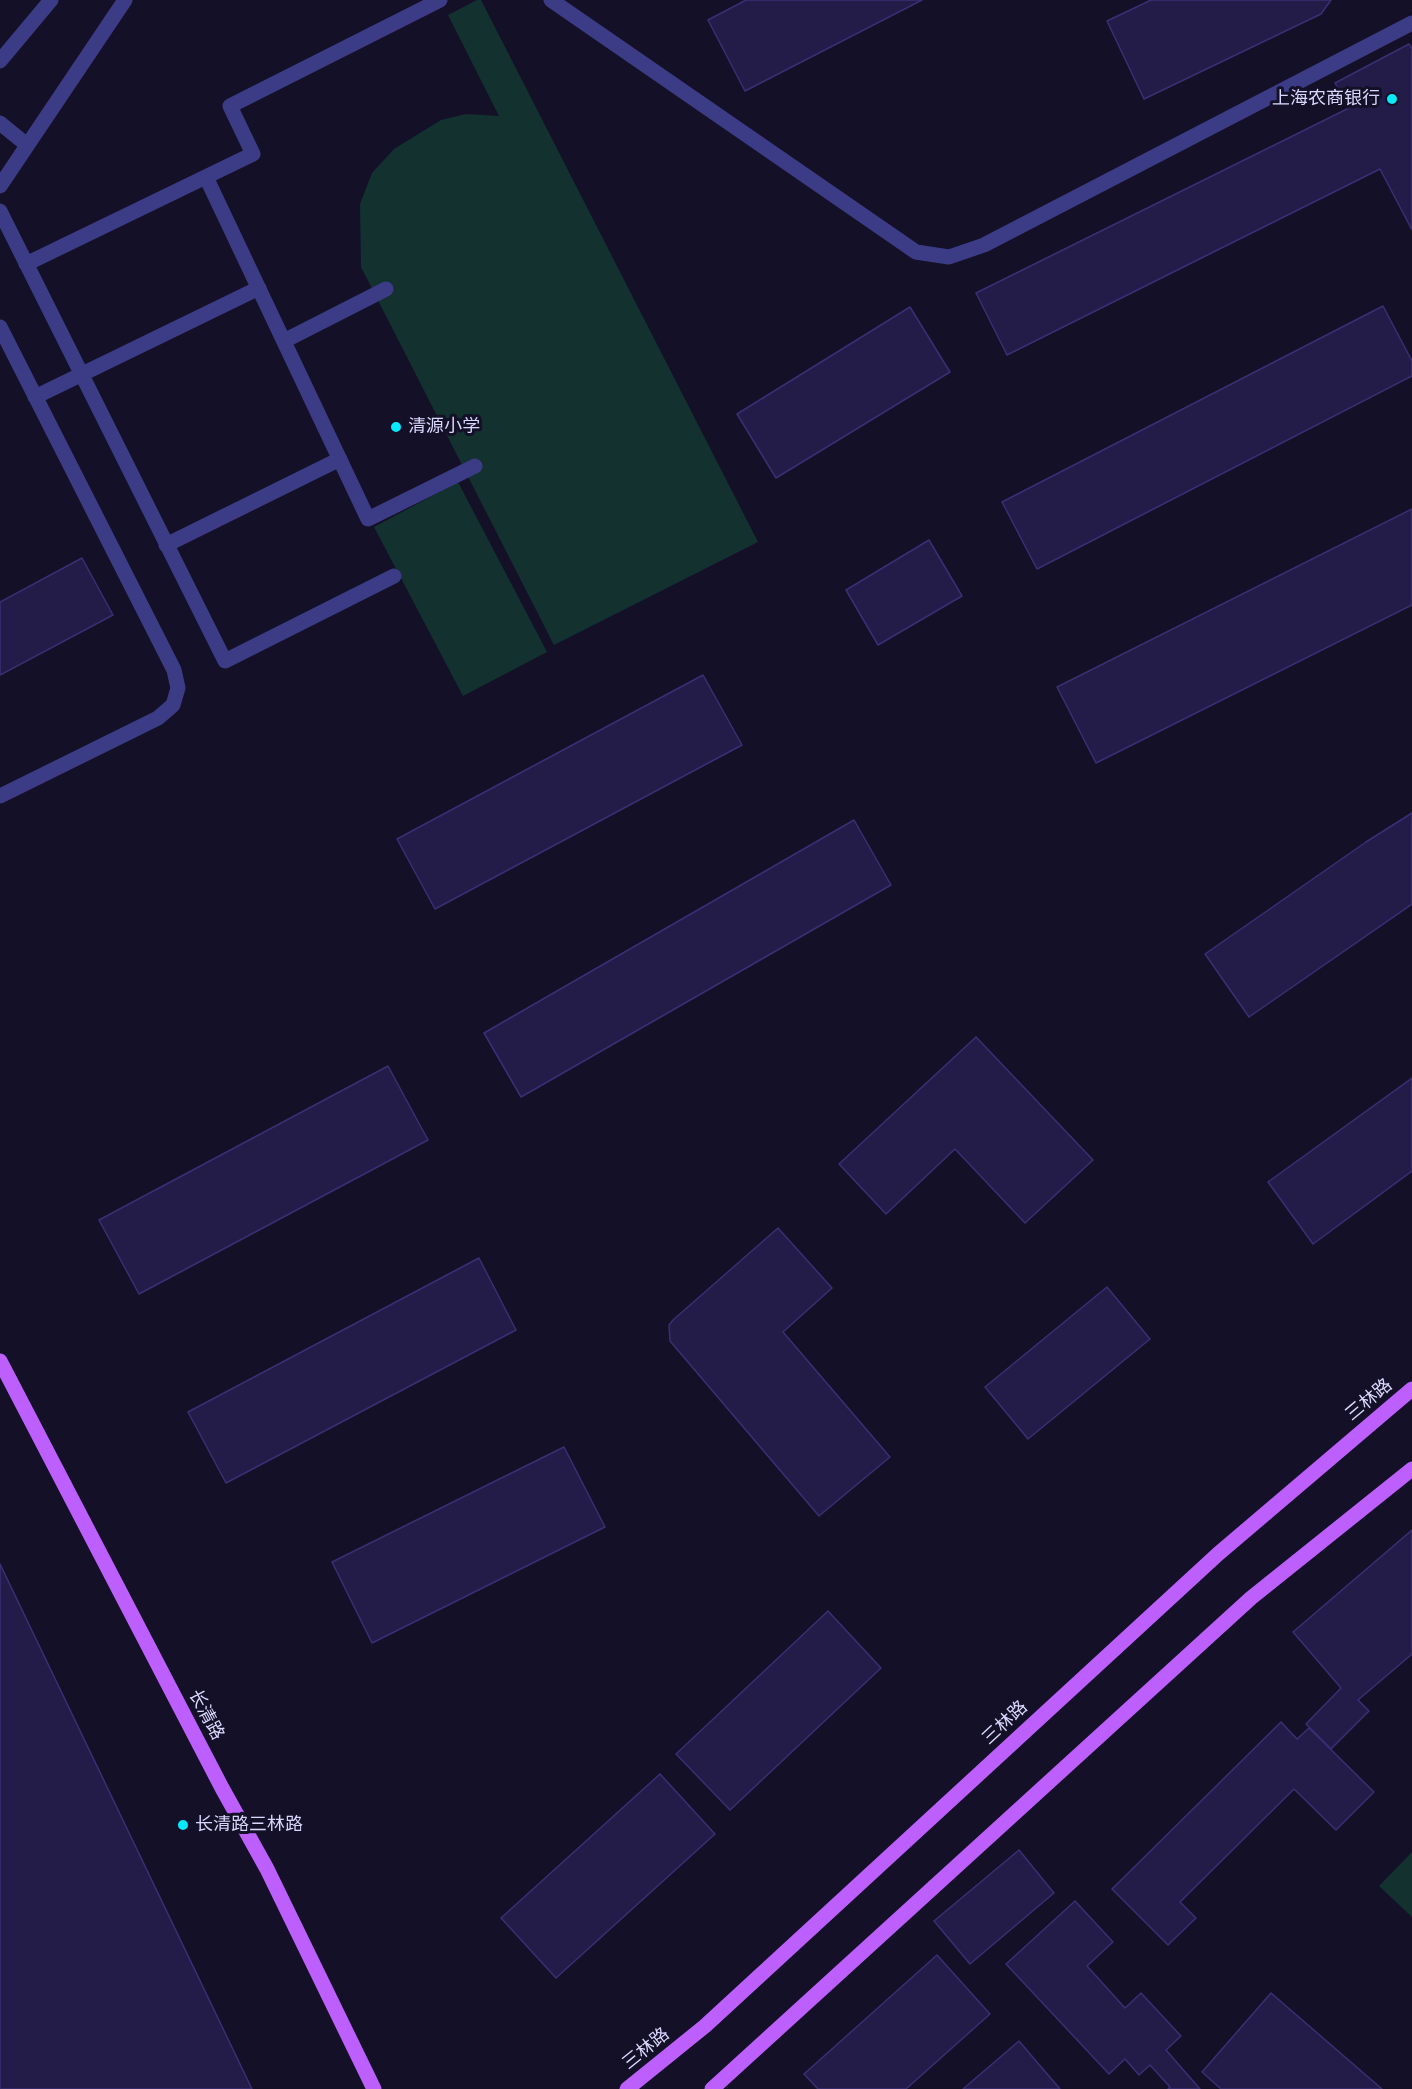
<!DOCTYPE html>
<html>
<head>
<meta charset="utf-8">
<style>
  body { margin:0 }
  canvas { display:block; background:#131027 }
</style>
</head>
<body>
<canvas width="1412" height="2089"></canvas>
<script>
const context = document.querySelector('canvas').getContext('2d');
context.lineJoin = 'round';
function fillPath(path, color) { context.fillStyle = color; context.fill(path, 'evenodd'); }
const shape = rows => new Path2D(rows.map(r => 'M' + r).join(''));
function stroke(path, color, width, dash) { context.strokeStyle = color; context.lineWidth = width; context.lineCap = dash ? 'butt' : 'round'; context.setLineDash(dash || []); context.stroke(path); }
function label(font, color, halo, rows, align = 'center') {
  context.font = font + ' "Open Sans","Noto Sans SC",sans-serif'; context.lineWidth = 6; context.setLineDash([]); context.textBaseline = 'middle'; context.strokeStyle = halo; context.fillStyle = color; for (const [text, x, y, turn = 0] of rows) {
    context.save(); context.translate(x, y); context.rotate((+turn || 0) * Math.PI / 180); context.textAlign = isNaN(turn) ? turn : align; if (halo) context.strokeText(text, 0, 0); context.fillText(text, 0, 0); context.restore();
  }
}
const green = shape([
  [477,0,481,0,758,542,554,645,361,267,360,204,372,173,394,149,441,120,466,114,499,116,448,15],
  [458,482,547,652,463,696,374,527],
  [1412,1852,1412,1917,1379,1886]
]);
const building = shape([
  [746,0,922,0,745,91,708,20,746,0],
  [1151,0,1331,0,1321,14,1144,99,1107,21,1151,0],
  [1409,44,1412,49,1412,230,1380,169,1007,355,976,293,1349,108,1335,83,1409,44],
  [1383,306,1412,361,1412,376,1037,569,1002,502,1383,306],
  [910,307,950,372,776,478,737,414,910,307],
  [1412,509,1412,605,1096,763,1057,687,1412,509],
  [929,540,962,596,878,645,846,590,929,540],
  [82,558,113,615,0,675,0,602,82,558],
  [703,675,742,745,435,909,397,839,703,675],
  [1412,813,1412,904,1249,1017,1205,954,1366,842,1412,813],
  [854,820,891,885,521,1097,484,1033,854,820],
  [976,1037,1093,1160,1025,1223,955,1149,886,1214,839,1164,976,1037],
  [388,1066,428,1140,139,1294,99,1220,388,1066],
  [1412,1078,1412,1171,1313,1244,1268,1182,1412,1078],
  [778,1228,832,1288,783,1332,890,1457,819,1516,670,1341,669,1325,673,1320,778,1228],
  [479,1258,516,1330,226,1483,188,1412,479,1258],
  [1107,1287,1150,1339,1028,1439,985,1387,1107,1287],
  [564,1447,605,1527,372,1643,332,1562,564,1447],
  [1412,1530,1412,1654,1358,1700,1369,1711,1331,1749,1306,1724,1341,1688,1293,1632,1412,1530],
  [0,1564,252,2089,0,2089,0,1564],
  [828,1611,881,1668,730,1810,676,1754,828,1611],
  [1281,1722,1297,1739,1309,1728,1374,1792,1336,1830,1294,1789,1180,1902,1196,1918,1168,1945,1112,1889,1281,1722],
  [660,1774,715,1834,556,1978,501,1918,660,1774],
  [1019,1850,1054,1893,970,1964,934,1921,1019,1850],
  [1075,1901,1113,1942,1087,1966,1125,2008,1141,1993,1181,2036,1166,2050,1200,2089,1168,2089,1170,2087,1150,2065,1139,2075,1125,2059,1109,2074,1006,1964,1075,1901],
  [937,1955,990,2014,906,2089,818,2089,804,2074,937,1955],
  [1271,1993,1382,2089,1221,2089,1202,2072,1271,1993],
  [1019,2041,1060,2089,963,2089,1019,2041]
]);
const minor = shape([
  [551,0,916,252,949,257,984,245,1412,23],
  [0,61,51,0],
  [0,123,27,145],
  [206,177,368,519,475,466],
  [0,186,125,0],
  [0,211,225,661,394,576],
  [26,264,253,154,230,106,440,0],
  [0,327,174,670,178,688,173,705,158,718,0,796],
  [284,341,386,289],
  [35,397,259,288],
  [166,545,340,459]
]);
const major = shape([
  [0,1361,222,1788,267,1869,374,2089],
  [627,2089,705,2026,1218,1554,1412,1389],
  [712,2089,1251,1598,1412,1469]
]);
const markers = [
  [1392,99,6,"#06ebfc"],
  [396,427,6,"#06ebfc"],
  [183,1825,6,"#06ebfc"]
];
const poiNames = [
  ["上海农商银行",1380,99,"right"],
  ["清源小学",408,427],
  ["长清路三林路",195,1825]
];
const streetNames = [
  ["三林路",1369,1400,-40],
  ["长清路",206,1715,62],
  ["三林路",1005,1723,-43],
  ["三林路",646,2049,-39]
];
fillPath(green, '#13312f');
fillPath(building, '#241c48');
stroke(building, '#3a2f74', 1.5);
stroke(minor, '#3c3c86', 15);
stroke(major, '#bd5ffd', 15);
for (const [x, y, r, color] of markers) { const dot = new Path2D(); dot.arc(x, y, r, 0, 2 * Math.PI); context.fillStyle = color; context.fill(dot); stroke(dot, '#131027', 2); }
label('18px', '#dad7fe', '#131027', poiNames, 'left');
label('18px', '#dad7fe', '#131027', streetNames);
</script>
</body>
</html>
